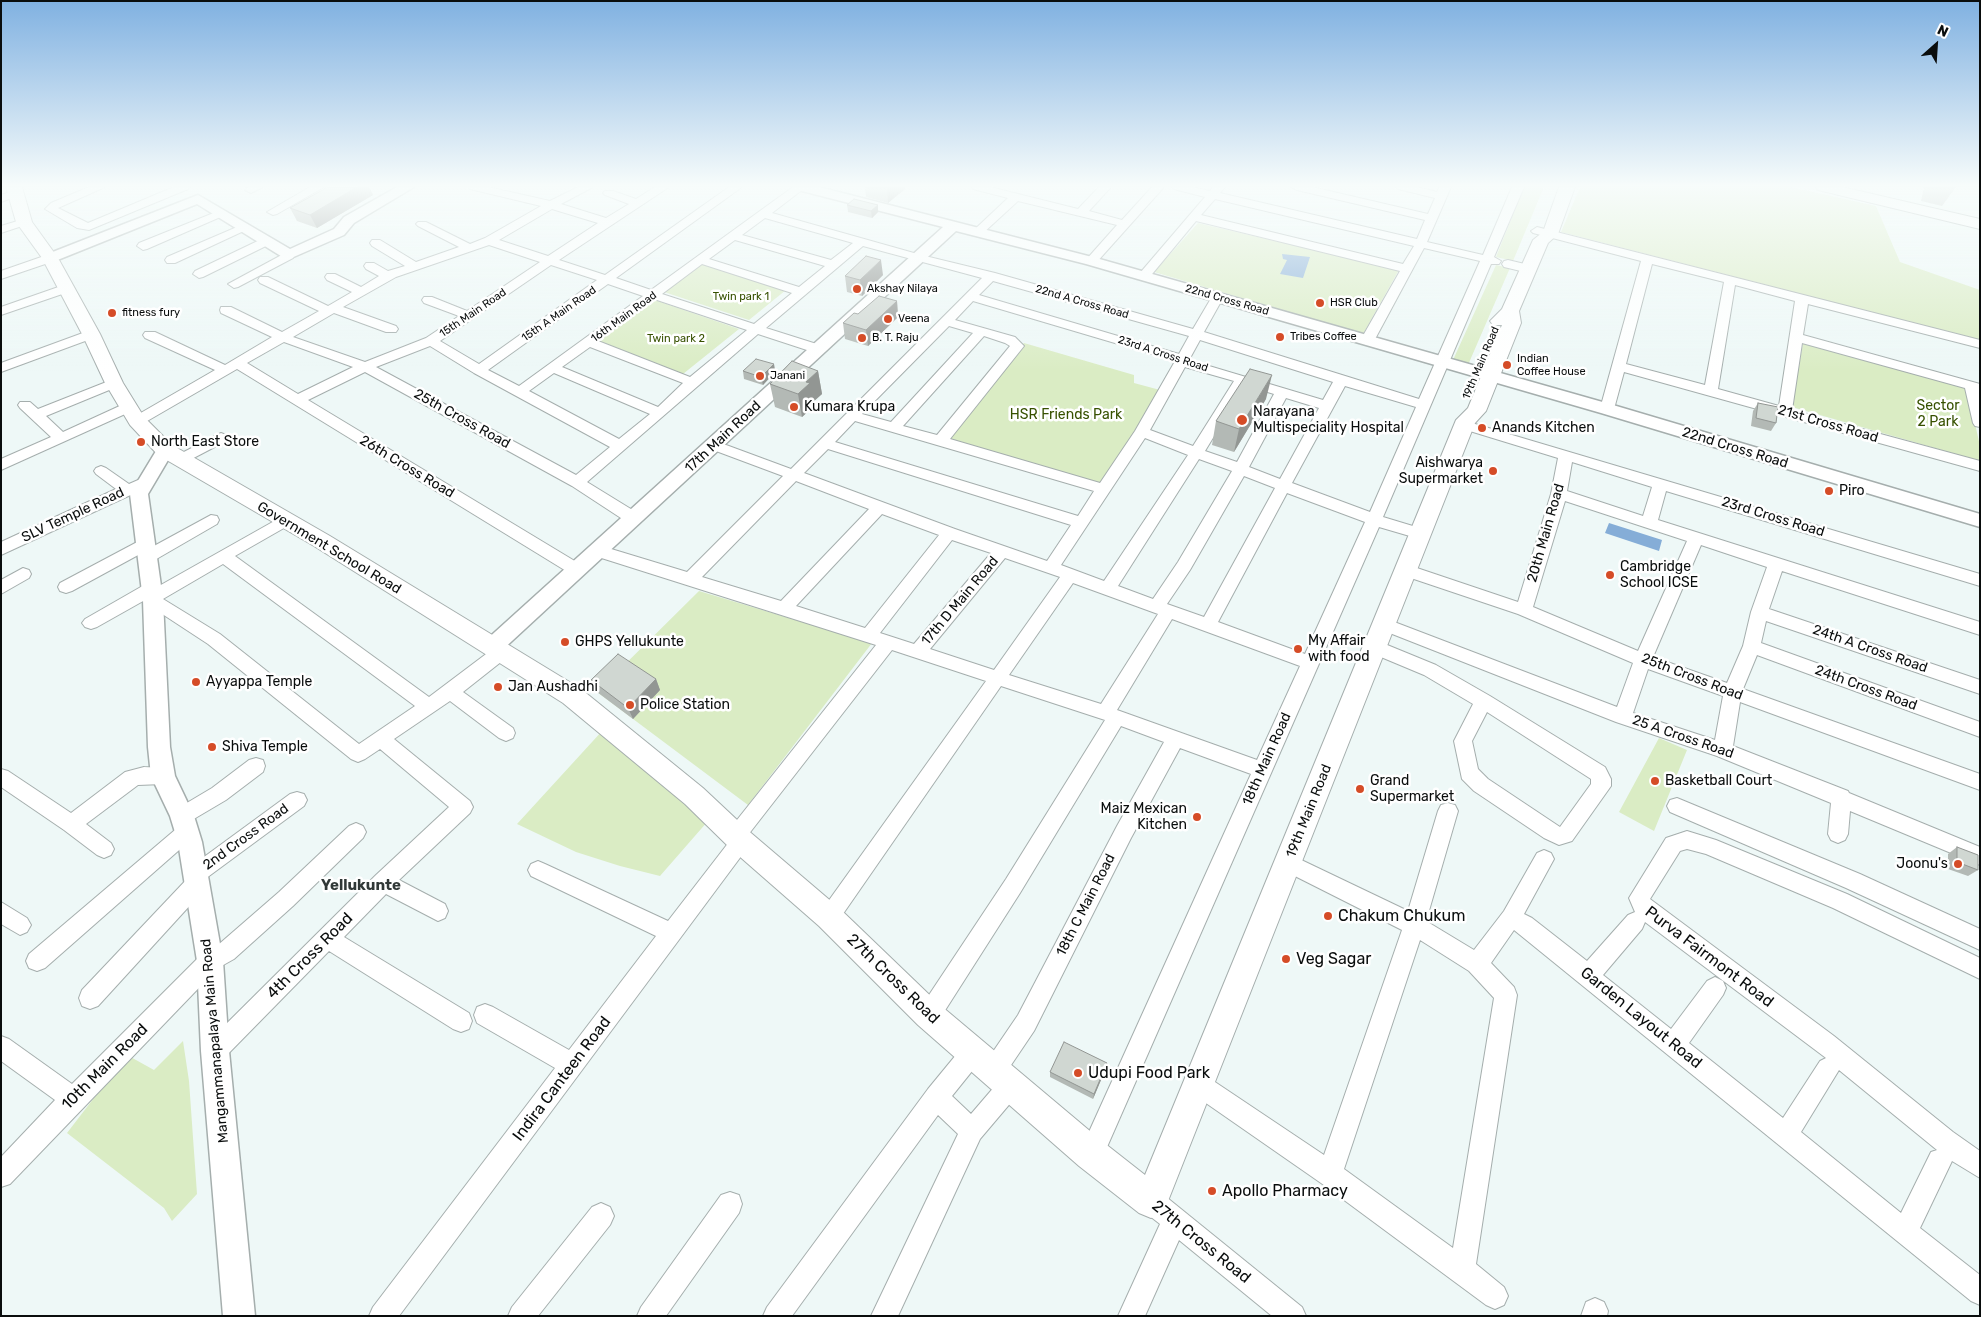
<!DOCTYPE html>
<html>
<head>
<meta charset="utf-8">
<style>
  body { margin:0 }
  #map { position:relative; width:1981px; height:1317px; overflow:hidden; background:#eef8f7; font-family:Rubik,sans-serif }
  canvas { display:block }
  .frame { position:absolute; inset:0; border:2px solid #0a0d0d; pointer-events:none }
  .north { position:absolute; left:1911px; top:20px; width:50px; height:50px; -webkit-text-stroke:4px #fff; paint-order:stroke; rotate:26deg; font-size:14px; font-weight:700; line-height:20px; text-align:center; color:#0a0d0d }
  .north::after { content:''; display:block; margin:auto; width:18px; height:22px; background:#0a0d0d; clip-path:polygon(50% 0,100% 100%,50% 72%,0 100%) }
</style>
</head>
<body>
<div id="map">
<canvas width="1981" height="1317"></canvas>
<div class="frame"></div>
<div class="north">N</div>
</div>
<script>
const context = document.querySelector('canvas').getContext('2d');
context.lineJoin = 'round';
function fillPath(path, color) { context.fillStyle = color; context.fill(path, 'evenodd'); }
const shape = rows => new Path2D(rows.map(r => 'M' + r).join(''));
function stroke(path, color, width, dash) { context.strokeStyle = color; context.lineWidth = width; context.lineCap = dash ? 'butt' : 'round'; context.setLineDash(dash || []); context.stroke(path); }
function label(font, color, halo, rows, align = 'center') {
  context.font = font + ' Rubik,sans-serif'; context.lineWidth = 5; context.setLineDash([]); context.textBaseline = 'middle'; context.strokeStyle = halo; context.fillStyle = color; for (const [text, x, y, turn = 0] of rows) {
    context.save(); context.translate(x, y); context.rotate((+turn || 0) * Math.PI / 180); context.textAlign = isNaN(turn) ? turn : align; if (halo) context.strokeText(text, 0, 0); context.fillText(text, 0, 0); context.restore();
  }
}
const green = shape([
  [1524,187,1544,187,1513,261,1496,257],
  [1580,187,1791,187,1876,206,1900,262,1980,290,1980,340,1561,232],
  [1198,223,1399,270,1363,334,1154,272],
  [703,263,786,290,749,320,664,292],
  [1496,265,1510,268,1468,365,1453,360],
  [652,299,739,329,683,374,594,341],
  [1024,343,1134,375,1134,383,1160,390,1102,484,939,436],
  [1803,343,1967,388,1980,446,1980,461,1792,407],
  [699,591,872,643,748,805,597,692],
  [603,730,708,821,660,876,620,866,576,852,517,824],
  [1659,738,1687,750,1654,831,1619,812],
  [183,1041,189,1081,197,1194,172,1221,164,1208,67,1133,127,1055,154,1070]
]);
const water = shape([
  [1282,254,1310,257,1303,278,1280,274,1287,260,1283,259],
  [1609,523,1662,540,1659,551,1605,533]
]);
const minor = shape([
  [89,187,105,187,58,208,88,223,174,187,190,187,188,189,89,230,77,228,45,209,51,203,89,187],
  [248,187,263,187,251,193,245,190,248,187],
  [310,187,324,187,277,214,273,215,267,212,310,187],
  [468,187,488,187,550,201,578,187,593,187,561,204,606,218,629,204,605,195,603,193,605,191,613,191,636,199,655,187,669,187,559,260,605,275,729,187,742,187,616,278,651,290,793,187,806,187,772,213,921,255,995,273,1193,329,1213,295,1221,295,1223,298,1204,332,1419,399,1480,261,1424,248,1374,341,1367,345,1360,341,1400,271,1196,221,1148,279,1140,279,1138,276,1140,273,1205,197,1174,189,1172,187,1192,187,1210,191,1213,187,1225,187,1220,193,1417,239,1425,220,1297,190,1291,187,1312,187,1428,214,1435,198,1398,189,1396,187,1417,187,1437,192,1439,187,1451,187,1427,242,1483,255,1512,187,1524,187,1494,257,1501,261,1499,264,1491,264,1383,517,1426,530,1428,534,1426,538,1420,539,1379,527,1100,1163,1091,1166,1082,1163,1079,1154,1251,774,1180,748,1131,838,1034,1031,1003,1077,1011,1073,1019,1077,1023,1085,1019,1093,980,1139,898,1316,871,1316,958,1134,938,1115,792,1316,763,1316,767,1307,928,1089,965,1044,973,1041,981,1044,984,1052,981,1060,952,1096,971,1114,1001,1079,994,1082,986,1078,982,1070,986,1062,1018,1015,1117,826,1164,742,1121,726,1020,893,937,1023,929,1026,921,1023,918,1015,921,1007,1006,879,1105,720,1001,686,836,924,829,927,822,924,818,917,822,910,986,681,892,650,748,835,751,841,748,847,399,1316,369,1316,373,1307,555,1068,477,1023,474,1015,477,1007,485,1004,493,1007,569,1050,656,936,531,876,528,870,531,864,538,861,545,864,668,921,729,842,726,836,729,830,876,645,592,555,590,551,592,547,598,545,687,572,783,476,708,448,706,445,708,442,718,442,791,469,982,278,863,246,766,328,823,346,825,349,823,352,813,352,758,334,587,482,639,514,641,518,639,522,633,523,627,522,572,486,365,372,308,400,583,566,585,570,583,574,577,576,571,574,237,369,142,424,132,424,130,421,132,418,215,370,145,338,143,335,145,332,155,332,225,365,272,337,221,313,220,310,221,307,231,307,282,332,319,311,260,283,258,280,260,277,268,277,328,306,352,292,327,280,325,277,327,274,335,274,361,287,379,276,366,269,364,266,366,263,374,263,388,271,405,266,372,246,370,243,372,240,380,240,416,262,459,247,418,226,416,224,418,222,426,222,470,244,485,238,541,206,470,189,468,187],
  [1215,199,1414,246,1403,264,1201,215,1215,199],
  [552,209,598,223,548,256,499,240,552,209],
  [765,218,853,243,831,260,742,235,765,218],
  [735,240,825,266,799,287,709,259,735,240],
  [489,245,540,262,467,311,432,297,424,297,422,300,424,303,459,316,426,338,365,362,293,337,334,313,386,332,396,332,398,329,396,326,343,307,396,277,489,245],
  [702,264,792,293,754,324,662,294,702,264],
  [551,265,597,280,479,364,440,341,551,265],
  [993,281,1189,336,1179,354,979,295,993,281],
  [608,284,643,296,519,386,488,370,608,284],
  [654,299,747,330,690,377,598,341,654,299],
  [973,301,1169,359,1174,363,1135,431,1100,483,950,439,1024,346,1015,337,955,320,973,301],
  [949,326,973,333,891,422,862,414,949,326],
  [984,336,1005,343,1010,346,937,435,903,426,984,336],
  [1200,340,1333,382,1323,400,1189,360,1200,340],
  [284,342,353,367,298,394,247,363,284,342],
  [430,346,474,373,610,447,576,475,376,367,430,346],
  [590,347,683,383,658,407,562,367,590,347],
  [1185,367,1234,381,1193,446,1150,430,1185,367],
  [554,373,650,414,619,439,529,391,554,373],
  [1245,385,1274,394,1237,462,1205,451,1245,385],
  [1345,386,1416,407,1370,512,1292,483,1345,386],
  [1286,398,1319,408,1280,479,1249,467,1286,398],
  [855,421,1094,491,1078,516,835,442,855,421],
  [1145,438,1188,455,1104,581,1061,565,1145,438],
  [828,449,1071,525,1047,561,955,529,804,473,828,449],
  [1199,459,1232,471,1178,562,1153,599,1118,586,1199,459],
  [1244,476,1275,488,1204,617,1167,604,1190,570,1244,476],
  [796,481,869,509,781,601,702,577,796,481],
  [1287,493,1365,522,1305,654,1218,622,1287,493],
  [882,514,939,535,865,628,796,606,882,514],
  [952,540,991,553,914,644,880,633,952,540],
  [1005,558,1060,577,994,670,930,649,1005,558],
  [1073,583,1158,614,1101,704,1009,675,1073,583],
  [1172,619,1300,666,1257,760,1117,710,1172,619],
  [971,187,990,187,1078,209,1099,187,1111,187,1089,211,1122,220,1152,187,1164,187,1095,264,1091,265,1085,261,1117,225,1018,201,982,234,974,234,972,232,974,230,1008,198,973,189,971,187],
  [16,190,20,191,22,193,20,195,1,202,1,195,16,190],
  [221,210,227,213,225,215,147,249,143,250,137,246,139,243,221,210],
  [24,219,28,220,30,222,28,224,1,233,1,226,24,219],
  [244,224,248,225,250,227,248,229,175,263,167,263,165,260,167,257,244,224],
  [1537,227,1980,340,1980,348,1808,304,1803,335,1980,384,1980,427,1975,426,1973,423,1965,388,1802,343,1792,410,1980,461,1980,471,1624,372,1614,409,1612,412,1607,413,1602,412,1600,409,1641,261,1533,233,1531,231,1537,227],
  [1652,264,1724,282,1705,385,1626,364,1652,264],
  [1735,285,1795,301,1779,406,1718,389,1735,285],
  [266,237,270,238,272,241,270,244,203,277,199,278,193,274,195,271,266,237],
  [289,251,293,252,295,255,293,258,238,287,234,288,228,284,289,251],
  [50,254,56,258,54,261,1,279,1,271,50,254],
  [1508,260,1533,266,1535,269,1529,273,1504,267,1502,264,1504,261,1508,260],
  [67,284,73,288,71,291,1,315,1,307,67,284],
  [91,330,96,331,98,334,96,337,1,372,1,363,91,330],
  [114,379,119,380,121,383,119,386,46,416,63,432,124,404,134,404,136,407,134,410,1,470,1,459,51,437,20,408,18,405,20,402,30,402,38,409,114,379],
  [1465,421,1980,574,1980,586,1666,491,1658,520,1980,622,1980,635,1782,571,1769,609,1980,680,1980,694,1766,621,1761,643,1980,722,1980,737,1757,655,1743,689,1980,774,1980,790,1740,702,1733,746,1848,791,1849,793,1980,847,1980,865,1850,811,1848,834,1845,840,1838,843,1831,840,1828,834,1831,803,1717,756,1616,722,1377,628,1374,624,1377,620,1383,618,1389,620,1617,707,1633,663,1518,614,1399,574,1397,570,1399,566,1405,564,1518,602,1551,494,1558,458,1460,428,1458,425,1460,422,1465,421],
  [1572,462,1652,487,1643,516,1567,491,1572,462],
  [1565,501,1687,541,1638,651,1533,607,1565,501],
  [1701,545,1767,567,1751,612,1743,646,1727,683,1653,657,1701,545],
  [1648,669,1723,696,1715,740,1633,713,1648,669],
  [221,433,226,435,228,438,226,441,184,463,179,465,174,463,172,460,174,457,221,433],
  [101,466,106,468,129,484,145,477,150,478,153,482,150,486,1,555,1,542,116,489,96,474,94,471,96,468,101,466],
  [211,515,217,516,219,520,217,524,153,561,147,563,141,561,139,557,140,554,72,591,66,593,60,591,58,587,60,583,141,540,147,538,153,540,154,546,211,515],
  [285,515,291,516,293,520,291,524,235,556,429,697,494,648,500,646,506,648,509,653,506,658,463,692,513,728,515,733,513,738,506,741,499,738,450,701,394,739,470,801,473,807,470,813,399,880,445,904,448,911,445,918,438,921,386,894,344,937,469,1013,472,1021,469,1029,461,1032,453,1029,329,951,223,1059,215,1062,207,1059,204,1051,207,1043,376,875,449,807,380,749,365,759,358,762,351,759,208,644,147,604,145,600,97,627,91,629,85,627,82,623,85,619,146,584,152,582,159,586,285,515],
  [223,564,415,706,359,744,220,634,163,599,223,564],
  [23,568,29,570,31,574,29,578,1,594,1,580,23,568],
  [1375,640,1436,665,1490,696,1605,767,1611,779,1611,786,1572,841,1559,845,1544,838,1474,791,1462,779,1454,741,1473,704,1424,675,1369,652,1366,647,1369,642,1375,640],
  [1487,712,1591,779,1591,784,1560,827,1488,779,1478,769,1472,741,1487,712],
  [256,758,263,760,265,766,263,772,226,800,187,823,194,825,197,831,194,837,45,968,37,971,29,968,26,961,29,954,182,824,175,822,172,816,175,810,212,788,249,760,256,758],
  [144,767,163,768,170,770,173,776,170,782,163,784,138,785,86,824,111,843,114,849,111,855,104,858,97,855,64,830,1,787,1,769,8,771,71,813,125,772,144,767],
  [297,792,304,794,307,800,304,806,205,879,207,883,204,890,98,1006,90,1009,82,1006,79,998,82,990,188,878,186,874,189,868,290,794,297,792],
  [1677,798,1860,874,1980,929,1980,950,1846,888,1670,812,1667,806,1670,800,1677,798],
  [1448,803,1455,805,1458,811,1426,921,1474,950,1504,911,1537,853,1544,850,1551,853,1554,859,1524,914,1532,918,1587,961,1628,915,1635,912,1629,898,1666,838,1687,831,1716,840,1847,894,1980,958,1980,979,1833,908,1706,854,1687,849,1680,851,1650,899,1834,1036,1953,1132,1980,1151,1980,1178,1952,1161,1920,1228,1980,1275,1980,1305,1971,1301,1514,930,1491,963,1514,987,1517,995,1476,1264,1504,1287,1508,1296,1504,1305,1495,1309,1486,1305,1321,1183,1190,1092,1186,1084,1190,1076,1198,1072,1206,1076,1324,1155,1402,930,1281,869,1278,863,1281,857,1288,854,1295,857,1408,911,1438,811,1441,805,1448,803],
  [1645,922,1818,1052,1826,1058,1820,1061,1783,1118,1689,1043,1723,995,1726,988,1723,981,1715,977,1707,981,1671,1029,1603,975,1642,929,1645,922],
  [1420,940,1469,971,1494,998,1453,1248,1344,1169,1420,940],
  [1839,1070,1937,1150,1931,1152,1901,1213,1801,1132,1839,1070],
  [356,823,363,826,366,832,363,838,293,906,234,959,218,968,10,1184,1,1187,1,1157,55,1100,1,1061,1,1036,9,1039,72,1084,202,954,218,945,279,892,349,826,356,823],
  [1,902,27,918,31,925,27,932,20,935,1,924,1,902],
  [1151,1189,1160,1192,1302,1307,1306,1316,1272,1316,1179,1240,1145,1316,1118,1316,1160,1224,1142,1210,1139,1201,1142,1192,1151,1189],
  [730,1192,739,1195,742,1204,739,1213,666,1316,637,1316,641,1307,721,1195,730,1192],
  [601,1203,610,1207,614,1216,610,1225,538,1316,508,1316,512,1307,592,1207,601,1203],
  [1595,1298,1604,1302,1608,1311,1607,1316,1581,1316,1586,1302,1595,1298]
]);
const tertiary = shape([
  [397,187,414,187,354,223,344,235,289,259,284,258,197,204,55,261,50,262,45,261,43,258,45,255,198,195,290,249,334,229,344,217,397,187],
  [796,187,819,187,1096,258,1613,405,1980,514,1980,527,1601,413,1086,264,956,231,499,653,492,655,485,653,481,647,485,641,943,227,798,190,796,187],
  [165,444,171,446,174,450,148,494,163,600,170,747,175,776,194,816,202,842,223,961,229,1051,255,1316,223,1316,201,1051,197,961,178,842,170,816,151,776,148,747,143,600,130,494,159,446,165,444]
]);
const secondary = shape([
  [6,187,22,187,32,222,58,258,100,334,123,383,144,417,172,445,330,536,581,689,703,788,751,833,839,908,940,1005,1103,1142,1145,1175,1456,420,1468,408,1502,325,1493,325,1490,321,1502,309,1533,240,1543,232,1559,187,1575,187,1558,234,1548,243,1519,311,1521,323,1486,411,1475,423,1168,1201,1163,1213,1151,1218,1139,1213,1079,1166,918,1025,819,926,731,849,685,804,563,703,314,546,158,455,130,425,105,383,82,334,42,258,16,222,6,187],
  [1815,187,1842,187,1980,219,1980,229,1818,190,1815,187]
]);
const wall = shape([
  [328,187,369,187,373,195,317,228,297,221,290,208],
  [865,187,905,187,905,189,888,203,866,197],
  [1924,187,1956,187,1942,206,1921,201],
  [847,205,878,205,878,212,872,218,848,212],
  [883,275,862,296,847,292,845,276],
  [897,301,898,317,868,346,845,339,843,323,858,314],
  [774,364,775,372,763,385,744,379,743,371],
  [818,371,822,394,813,402,813,407,802,417,775,407,770,384],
  [1266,399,1234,452,1212,445,1216,421],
  [1758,403,1776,423,1771,431,1751,426,1753,411],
  [656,679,660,690,633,719,597,692,591,680],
  [1957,847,1978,870,1968,876,1948,869,1948,854],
  [1106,1068,1093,1099,1050,1077,1050,1072]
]);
const shadedWall = shape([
  [357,187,369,187,373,195,317,228,310,215],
  [887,187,905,187,905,189,888,203],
  [878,205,878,212,872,218,871,211],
  [881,260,883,275,862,296,860,280],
  [897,301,898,317,868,346,866,330],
  [774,364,775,372,763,385,761,377],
  [818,371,822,394,813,402,813,407,802,417,798,394,806,382],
  [1272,375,1266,399,1234,452,1239,429],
  [656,679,660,690,633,719,628,708],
  [1107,1063,1106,1068,1093,1099,1094,1094]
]);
const building = shape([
  [328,187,357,187,310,215,290,208,328,187],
  [854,199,878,205,871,211,847,205,854,199],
  [866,256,881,260,860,280,845,276,866,256],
  [879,296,897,301,866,330,843,323,854,313,858,314,879,296],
  [756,359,774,364,761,377,743,371,756,359],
  [792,361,818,371,806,382,810,383,798,394,770,384,792,361],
  [1250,369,1272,375,1239,429,1216,421,1250,369],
  [1758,403,1778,407,1776,423,1756,418,1758,403],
  [618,654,656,679,628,708,591,680,618,654],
  [1957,847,1978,855,1978,870,1957,862,1957,847],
  [1064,1042,1107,1063,1094,1094,1050,1072,1064,1042]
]);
const markers = [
  [857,289,5,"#d54c27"],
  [1320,303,5,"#d54c27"],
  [112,313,5,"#d54c27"],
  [888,319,5,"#d54c27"],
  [1280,337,5,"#d54c27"],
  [862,338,5,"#d54c27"],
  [1507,365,5,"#d54c27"],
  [760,376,5,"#d54c27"],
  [794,407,5,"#d54c27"],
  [1242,420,6,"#d54c27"],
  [1482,428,5,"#d54c27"],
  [141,442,5,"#d54c27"],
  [1493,471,5,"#d54c27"],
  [1829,491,5,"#d54c27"],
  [1610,575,5,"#d54c27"],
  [565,642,5,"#d54c27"],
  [1298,649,5,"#d54c27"],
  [196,682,5,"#d54c27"],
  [498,687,5,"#d54c27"],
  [630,705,5,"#d54c27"],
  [212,747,5,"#d54c27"],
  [1655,781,5,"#d54c27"],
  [1360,789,5,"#d54c27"],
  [1197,817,5,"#d54c27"],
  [1958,864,5,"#d54c27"],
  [1328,916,5,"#d54c27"],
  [1286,959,5,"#d54c27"],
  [1078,1073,5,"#d54c27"],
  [1212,1191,5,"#d54c27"]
];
const farPoinames = [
  ["Akshay Nilaya",867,289],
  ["HSR Club",1330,303],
  ["fitness fury",122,313],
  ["Veena",898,319],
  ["Tribes Coffee",1290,337],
  ["B. T. Raju",872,338],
  ["Indian",1517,359],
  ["Coffee House",1517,372],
  ["Janani",770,376]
];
const farParknames = [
  ["Twin park 1",741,297],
  ["Twin park 2",676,339]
];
const farStreetnames = [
  ["22nd Cross Road",1227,300,16],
  ["22nd A Cross Road",1082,302,16],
  ["15th Main Road",473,313,-34],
  ["15th A Main Road",559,314,-35],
  ["16th Main Road",624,317,-36],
  ["23rd A Cross Road",1163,354,18],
  ["19th Main Road",1481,363,-67]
];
const parkNames = [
  ["Sector",1938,406],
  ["2 Park",1938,422],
  ["HSR Friends Park",1066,415]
];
const poiNames = [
  ["Kumara Krupa",804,407],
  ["Narayana",1253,412],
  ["Multispeciality Hospital",1253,428],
  ["Anands Kitchen",1492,428],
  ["North East Store",151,442],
  ["Aishwarya",1483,463,"right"],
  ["Supermarket",1483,479,"right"],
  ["Piro",1839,491],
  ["Cambridge",1620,567],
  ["School ICSE",1620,583],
  ["My Affair",1308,641],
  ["with food",1308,657],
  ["GHPS Yellukunte",575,642],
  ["Ayyappa Temple",206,682],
  ["Jan Aushadhi",508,687],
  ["Police Station",640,705],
  ["Shiva Temple",222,747],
  ["Grand",1370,781],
  ["Supermarket",1370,797],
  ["Basketball Court",1665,781],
  ["Maiz Mexican",1187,809,"right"],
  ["Kitchen",1187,825,"right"],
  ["Joonu's",1948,864,"right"]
];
const streetNames = [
  ["25th Cross Road",462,419,29],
  ["21st Cross Road",1828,424,16],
  ["17th Main Road",723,437,-43],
  ["22nd Cross Road",1735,448,17],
  ["26th Cross Road",407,467,31],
  ["SLV Temple Road",73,515,-25],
  ["23rd Cross Road",1773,517,17],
  ["20th Main Road",1546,533,-74],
  ["Government School Road",329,548,31],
  ["17th D Main Road",960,601,-50],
  ["24th A Cross Road",1870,649,19],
  ["25th Cross Road",1692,677,21],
  ["24th Cross Road",1866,688,20],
  ["25 A Cross Road",1683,737,19],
  ["18th Main Road",1267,759,-66],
  ["19th Main Road",1309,811,-68],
  ["2nd Cross Road",246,837,-36],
  ["18th C Main Road",1086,905,-63],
  ["Mangammanapalaya Main Road",215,1041,-95]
];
const neighbourhoodNames = [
  ["Yellukunte",361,886]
];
const nearPoinames = [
  ["Chakum Chukum",1338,916],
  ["Veg Sagar",1296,959],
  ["Udupi Food Park",1088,1073],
  ["Apollo Pharmacy",1222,1191]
];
const nearStreetnames = [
  ["4th Cross Road",310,956,-45],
  ["Purva Fairmont Road",1709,957,37],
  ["27th Cross Road",893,979,44],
  ["Garden Layout Road",1641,1018,39],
  ["10th Main Road",105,1067,-45],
  ["Indira Canteen Road",562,1079,-53],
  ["27th Cross Road",1201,1242,39]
];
fillPath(green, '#daecc4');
fillPath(water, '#85add7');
stroke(minor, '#a5aead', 2);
stroke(tertiary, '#a5aead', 3);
stroke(secondary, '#a5aead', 2);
fillPath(minor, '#fff');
fillPath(tertiary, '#fff');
fillPath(secondary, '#fff');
fillPath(wall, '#b3b9b5');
fillPath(shadedWall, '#929693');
fillPath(building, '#d0d7d2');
stroke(building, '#929693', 1);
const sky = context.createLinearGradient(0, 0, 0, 371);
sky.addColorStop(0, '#80b1e1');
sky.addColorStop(0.5, '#f7fcfb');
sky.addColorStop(1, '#f7fcfb00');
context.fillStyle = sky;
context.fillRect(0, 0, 1981, 371);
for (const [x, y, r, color] of markers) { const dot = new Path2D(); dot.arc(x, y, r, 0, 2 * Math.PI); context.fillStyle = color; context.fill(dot); stroke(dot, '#fff', 2); }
label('11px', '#0a0d0d', '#fff', farPoinames, 'left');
label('11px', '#375100', '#fff', farParknames);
label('11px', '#0a0d0d', '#fff', farStreetnames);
label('14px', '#375100', '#fff', parkNames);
label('14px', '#0a0d0d', '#fff', poiNames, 'left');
label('14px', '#0a0d0d', '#fff', streetNames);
label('bold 15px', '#313837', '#fff', neighbourhoodNames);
label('16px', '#0a0d0d', '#fff', nearPoinames, 'left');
label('16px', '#0a0d0d', '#fff', nearStreetnames);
</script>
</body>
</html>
